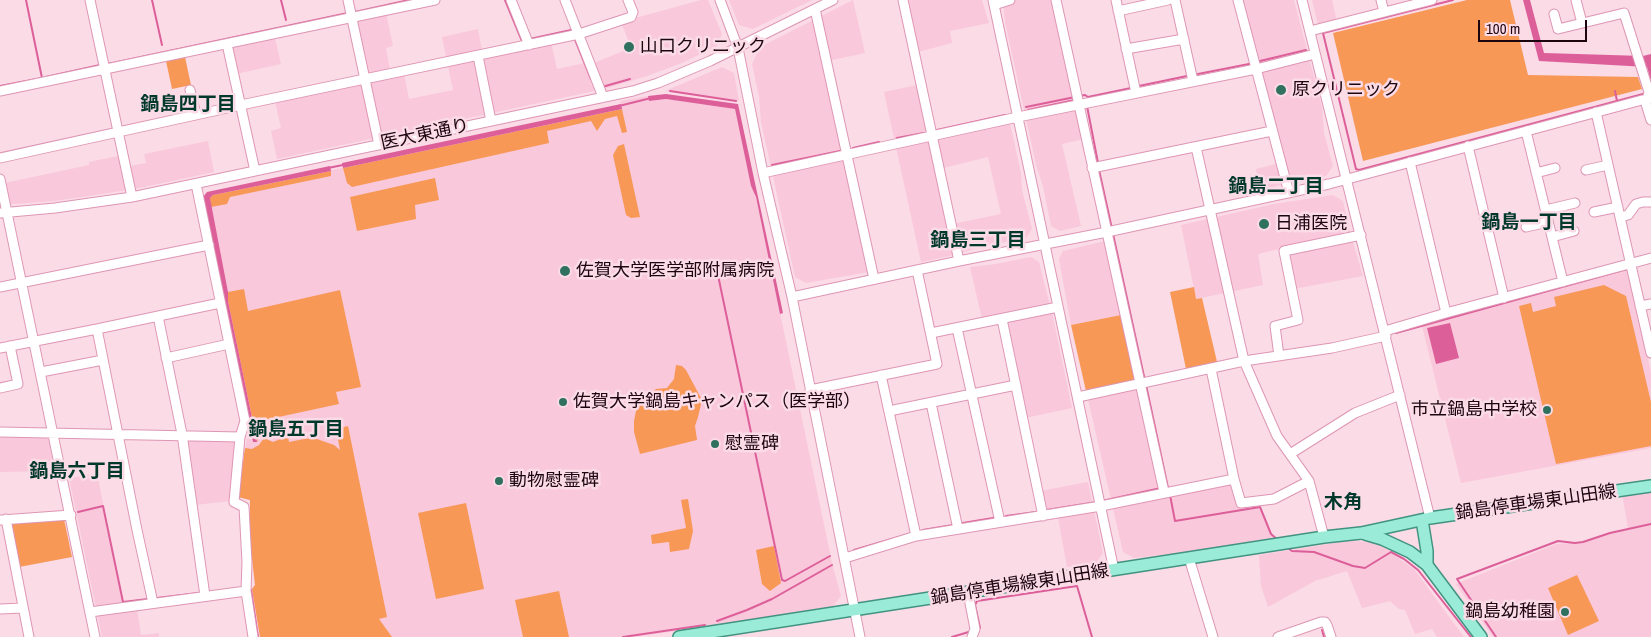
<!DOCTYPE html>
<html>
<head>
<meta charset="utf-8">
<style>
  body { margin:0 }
  #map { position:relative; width:1651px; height:637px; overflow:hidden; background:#fadbe6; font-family:"Archivo Narrow",sans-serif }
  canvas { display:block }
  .scale { position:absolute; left:1478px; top:20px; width:109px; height:22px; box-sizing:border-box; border:2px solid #1c050f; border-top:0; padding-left:6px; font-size:15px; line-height:18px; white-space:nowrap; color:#1c050f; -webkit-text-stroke:4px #fadbe6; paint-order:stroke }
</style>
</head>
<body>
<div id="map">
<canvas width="1651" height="637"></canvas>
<div class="scale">100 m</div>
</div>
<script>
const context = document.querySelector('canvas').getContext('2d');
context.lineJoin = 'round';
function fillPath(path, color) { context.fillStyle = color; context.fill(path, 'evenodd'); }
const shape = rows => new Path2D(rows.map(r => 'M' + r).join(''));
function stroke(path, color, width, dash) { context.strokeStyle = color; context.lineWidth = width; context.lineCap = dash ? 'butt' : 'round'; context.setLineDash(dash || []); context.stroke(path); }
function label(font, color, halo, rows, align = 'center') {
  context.font = font + ' "Archivo Narrow","Noto Sans JP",sans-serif'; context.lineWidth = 5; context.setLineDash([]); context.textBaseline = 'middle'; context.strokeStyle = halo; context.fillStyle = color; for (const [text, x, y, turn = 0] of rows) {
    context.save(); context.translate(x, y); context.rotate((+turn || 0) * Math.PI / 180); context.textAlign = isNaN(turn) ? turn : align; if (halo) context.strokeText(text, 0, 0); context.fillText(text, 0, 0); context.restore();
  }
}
const built = shape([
  [701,0,708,0,722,34,717,46,682,63,647,76,604,89,277,159,271,131,281,128,275,101,362,83,348,21,386,13,393,46,386,48,391,76,404,73,409,99,453,90,442,37,478,29,483,56,551,42,557,69,585,63,594,63,631,48,621,22],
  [729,0,812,0,753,29,739,25],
  [853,0,865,53,823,62,869,272,806,283,795,277,761,122,759,97,752,64,760,47],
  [908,0,982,0,989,23,950,31,952,43,918,52],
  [1003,0,1053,0,1084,139,1062,144,1081,226,1060,231,1051,226,1043,186,1036,165,1005,22],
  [1242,0,1294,0,1322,107,1324,133,1333,166,1326,176,1290,182,1261,191,1256,169,1283,162],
  [1312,0,1332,0,1337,22,1322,25,1318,24],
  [275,38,281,64,236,74,231,47],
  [722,67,734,73,739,101,665,91],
  [917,85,948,225,1001,214,988,157,943,168,937,138,1010,123,1021,173,1022,190,1032,229,1026,238,984,246,954,255,921,262,884,92],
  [648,96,649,101,666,99,735,109,751,186,756,197,832,563,841,596,833,606,773,616,773,618,632,637,260,637,252,589,255,585,250,538,250,500,238,497,245,448,252,417,228,301,228,292,210,198,213,195,622,109,620,101],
  [208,141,214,172,135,189,55,201,0,205,0,184,89,165,89,162,122,155,125,167,146,163,144,154],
  [1333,195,1343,201,1350,232,1363,276,1288,290,1279,249,1258,254,1263,285,1196,299,1181,225,1274,204],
  [1105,241,1121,315,1071,325,1059,259,1063,251],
  [1031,257,1039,262,1053,317,1072,408,1025,418,1004,315,982,319,970,267,996,264],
  [1628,269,1651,372,1651,448,1461,483,1422,326],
  [1137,388,1161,497,1232,481,1239,505,1258,503,1273,538,1187,552,1134,558,1123,552,1088,399],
  [0,436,48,437,55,471,0,472],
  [186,438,237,439,231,501,195,505],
  [97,473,124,608,137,608,141,635,159,633,159,637,102,637,69,478],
  [1088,482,1103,553,1096,563,1067,567,1057,512,1045,514,1040,491],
  [1648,489,1651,494,1651,637,1493,637,1456,584,1556,544,1583,542,1610,533,1628,529,1622,493],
  [1347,541,1373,542,1392,549,1394,555,1414,569,1464,637,1437,637,1432,629,1415,634,1405,610,1399,609,1390,601,1362,608,1347,571,1315,581,1268,607,1261,586,1259,555]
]);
const green = shape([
  [1467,0,1510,0,1528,75,1638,77,1642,89,1363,161,1333,33],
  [185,57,191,85,172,89,166,61],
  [622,109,627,132,622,133,617,116,605,119,597,131,591,121,547,131,549,143,352,187,347,183,343,168],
  [624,144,640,217,631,218,626,215,613,155,618,146],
  [331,171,331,176,230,197,227,204,211,207,210,198,213,195],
  [435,178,439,200,415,205,416,219,357,231,350,197],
  [1604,285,1626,296,1651,402,1651,446,1556,464,1519,306,1531,303,1533,312,1556,306,1554,297],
  [1194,287,1196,299,1202,298,1218,366,1186,369,1170,292],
  [244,289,248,311,340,290,361,387,336,392,339,404,260,421,262,431,257,442,228,301,228,292],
  [1121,315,1136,381,1086,391,1071,325],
  [676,365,682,366,686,370,702,400,698,417,695,426,697,440,640,454,634,432,634,421,637,406,639,401,656,389,667,388,674,379],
  [348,426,387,617,379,619,392,637,260,637,252,589,255,585,250,541,250,500,238,497,245,448,252,449,259,445,264,438,273,442,288,436,289,442,304,439,314,438,334,445,340,450,336,429],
  [688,499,693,531,689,549,670,552,669,542,652,544,651,535,686,528,681,500],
  [466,503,484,589,436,599,418,513],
  [64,519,72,557,19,567,10,522],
  [774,546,781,583,770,591,762,584,756,550],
  [1577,575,1599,621,1568,635,1548,588],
  [559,591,569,637,523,637,515,600]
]);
const water = shape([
  [1523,0,1530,0,1544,53,1643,56,1651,54,1651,81,1647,67,1539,61],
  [666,94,738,104,783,313,780,314,756,197,751,186,735,109,666,99,649,101,648,96],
  [621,104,622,109,343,168,342,163],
  [330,166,331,171,213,195,210,198,228,292,228,301,257,442,253,442,203,197,207,192],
  [1450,323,1459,358,1436,364,1427,328]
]);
const stream = shape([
  [26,0,42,78],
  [152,0,162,45],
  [281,0,286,20],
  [505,0,522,41,525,40],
  [1453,0,1323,33,1356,169,1359,170,1643,94],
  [355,12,409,0],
  [574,37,591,79],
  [530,39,571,30,572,33],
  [1260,61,1306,50],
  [108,64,348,13],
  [1198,74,1249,64],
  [46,77,100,65],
  [0,86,42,78],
  [1139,86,1187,76],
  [602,87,630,79],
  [670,91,736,101],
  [1615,91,1617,101],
  [1079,96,1085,95,1088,97,1131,88],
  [619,106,651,98],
  [1087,106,1098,163],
  [1026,107,1075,97],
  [1028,110,1075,100],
  [937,130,1005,115],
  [897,138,924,133],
  [853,148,879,142],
  [772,165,840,151],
  [328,168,343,165],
  [1099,170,1112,229],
  [1113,234,1145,381],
  [715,261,782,580,785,581,830,556],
  [1396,333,1627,269],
  [1146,385,1168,488],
  [1170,495,1175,521,1260,507,1271,534,1278,540],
  [1102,501,1161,488],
  [1047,510,1097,502],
  [78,512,103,506,123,602,148,599],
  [1006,516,1036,512],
  [963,523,993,518],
  [923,530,953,525],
  [1288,548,1292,551,1314,552,1353,566,1365,568,1391,552,1404,559,1418,570,1471,637],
  [854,550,909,534],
  [251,590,258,637],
  [157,598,199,593],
  [717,621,747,610,772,599,832,565],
  [980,628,975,605,977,601,1077,586,1092,637],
  [1322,630,1324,637],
  [623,637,705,625],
  [952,637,972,631],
  [1496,637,1457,579,1558,541,1575,543,1583,542,1610,533,1651,524]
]);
const minor = shape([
  [90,0,132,197],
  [348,0,379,145],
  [511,0,529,45],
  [565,0,603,97],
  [720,0,738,48,763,173,792,297,860,637],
  [903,0,959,261],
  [993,0,1114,570],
  [1056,0,1164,492],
  [1116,0,1136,93],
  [1175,0,1193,81],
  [1238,0,1289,193],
  [1302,0,1430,518],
  [1381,0,1384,12],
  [1576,0,1582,23],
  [994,5,1010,0],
  [815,9,874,279],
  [1118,11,1168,0],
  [1554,14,1558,29,1624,13,1649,92,1647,100],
  [1310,31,1432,0],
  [227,44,255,171],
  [1126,49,1184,39],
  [478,56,491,121],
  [190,90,196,115],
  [0,91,435,0],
  [1596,112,1651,353],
  [1526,131,1563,282],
  [1468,146,1504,298],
  [1196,147,1244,361,1277,436,1309,481,1324,537],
  [0,158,241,105,579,34,631,17,633,12,628,0],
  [1410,162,1446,313],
  [1092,168,1272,131],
  [1586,170,1608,165],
  [763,173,1018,117,1256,69,1315,54],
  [1536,173,1555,168],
  [0,179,95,637],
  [196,184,245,421,240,437,234,502,244,507,247,562,246,591,253,637],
  [1546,211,1550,209,1575,203],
  [1594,212,1618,207],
  [0,213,55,208,132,197,633,91,658,83,710,61,833,0],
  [1621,217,1628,215,1636,204,1643,202,1651,202],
  [1526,227,1548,222],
  [1552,237,1574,231],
  [0,287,209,245],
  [792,297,959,261,1107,232,1329,184,1642,100,1647,100,1646,104,1651,120],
  [1640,306,1651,304],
  [158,316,182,434,205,596],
  [1002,319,1043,516],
  [957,328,1000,522],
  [97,329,137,530,153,603],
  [1385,331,1446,313,1651,258],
  [931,333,1058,307],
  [0,348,97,329,220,303],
  [1279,356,1275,326,1298,320,1284,251,1361,235],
  [166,358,229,344],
  [1211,369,1234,479,1241,503,1274,499,1309,481],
  [41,372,103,360],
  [881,375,916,536],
  [0,388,18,384,10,346],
  [810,390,937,364,917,270],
  [1078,397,1244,361,1332,348,1386,336],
  [931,403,958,529],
  [889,411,1016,385],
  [0,432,240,437],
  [1290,454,1355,413,1400,395],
  [6,519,29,637],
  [1,520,71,515],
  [845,558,916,536,1101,506,1234,479],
  [1189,558,1213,637],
  [968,593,975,629,972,637],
  [0,609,23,608],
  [90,612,246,591],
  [1278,637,1321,622,1325,622,1327,625,1331,637]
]);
const major = shape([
  [1422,520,1427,551,1427,565],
  [1365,534,1382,539,1410,552,1427,565,1481,637],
  [679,637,1324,537,1361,533,1430,518,1651,486]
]);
const markers = [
  [629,47,6,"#30705f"],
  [1281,90,6,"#30705f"],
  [1264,224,6,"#30705f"],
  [565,271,6,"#30705f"],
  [563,402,5,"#30705f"],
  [1547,410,5,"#30705f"],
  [715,444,5,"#30705f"],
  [499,481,5,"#30705f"],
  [1565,612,5,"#30705f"]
];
const poiNames = [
  ["山口クリニック",640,47],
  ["原クリニック",1292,90],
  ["日浦医院",1275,224],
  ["佐賀大学医学部附属病院",576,271],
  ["佐賀大学鍋島キャンパス（医学部）",573,402],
  ["市立鍋島中学校",1537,410,"right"],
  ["慰霊碑",725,444],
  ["動物慰霊碑",509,481],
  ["鍋島幼稚園",1555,612,"right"]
];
const streetNames = [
  ["医大東通り",425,135,-12],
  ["鍋島停車場東山田線",1536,503,-8],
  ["鍋島停車場線東山田線",1020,585,-9]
];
const neighbourhoodNames = [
  ["鍋島四丁目",188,105],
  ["鍋島二丁目",1276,187],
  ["鍋島一丁目",1529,223],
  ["鍋島三丁目",978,241],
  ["鍋島五丁目",296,430],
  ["鍋島六丁目",77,472],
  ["木角",1343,503]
];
fillPath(built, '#fac8db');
fillPath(green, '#f79857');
fillPath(water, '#dd5f9a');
stroke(stream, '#dd5f9a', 2);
stroke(minor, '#de96b4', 11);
stroke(major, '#429381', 14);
stroke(minor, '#fff', 9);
stroke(major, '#9aecd8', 11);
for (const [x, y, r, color] of markers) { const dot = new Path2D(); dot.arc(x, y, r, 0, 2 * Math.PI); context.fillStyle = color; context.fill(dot); stroke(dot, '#fadbe6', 2); }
label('18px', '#1c050f', '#fadbe6', poiNames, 'left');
label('18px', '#1c050f', '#fadbe6', streetNames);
label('bold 19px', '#00382c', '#fadbe6', neighbourhoodNames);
</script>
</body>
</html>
